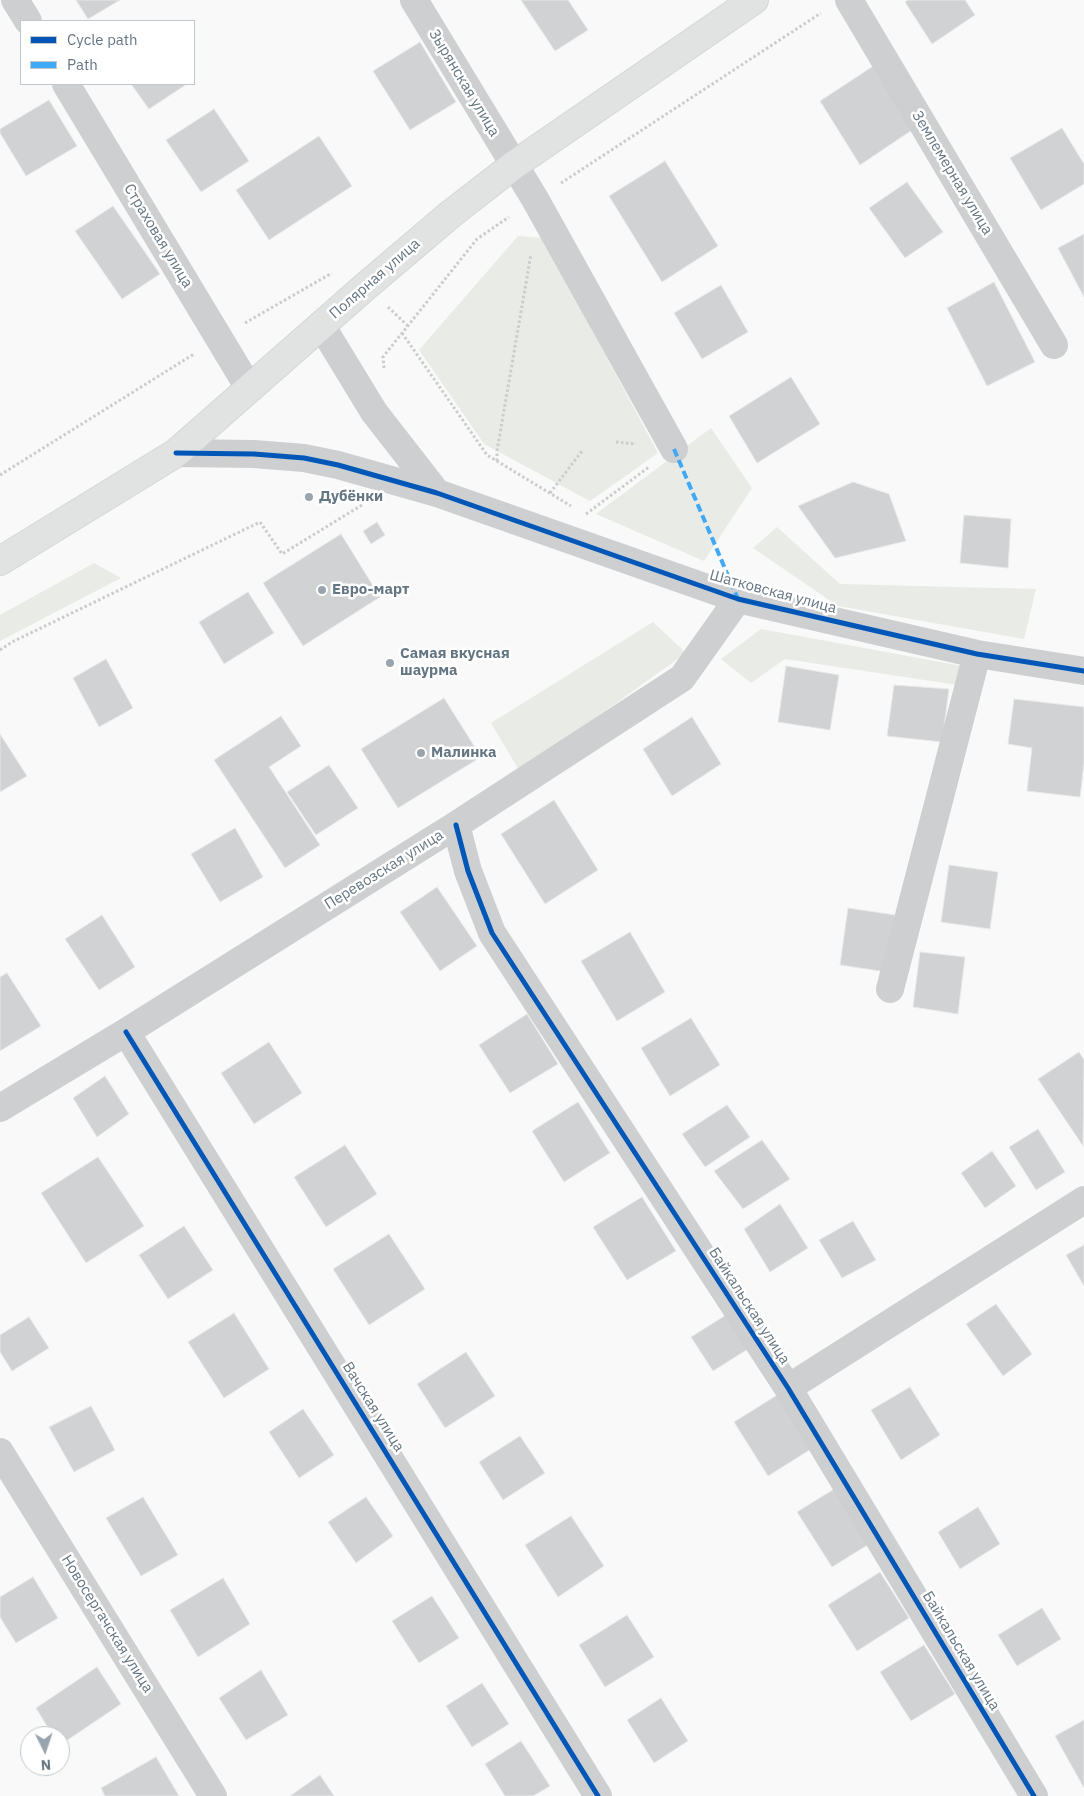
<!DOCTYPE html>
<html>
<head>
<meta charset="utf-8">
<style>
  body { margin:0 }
  #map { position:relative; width:1084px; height:1796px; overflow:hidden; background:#f9f9f9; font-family:"IBM Plex Sans",sans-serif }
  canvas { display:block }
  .legend { position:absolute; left:20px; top:20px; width:175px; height:65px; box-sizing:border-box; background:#fff; border:1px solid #c1c8cd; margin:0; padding:6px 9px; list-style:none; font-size:15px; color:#657683 }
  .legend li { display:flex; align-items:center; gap:10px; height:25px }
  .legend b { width:25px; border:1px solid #c1c8cd }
  .north { position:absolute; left:20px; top:1726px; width:50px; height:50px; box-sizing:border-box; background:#fff; border:1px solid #c1c8cd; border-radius:50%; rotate:176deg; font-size:14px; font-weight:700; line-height:20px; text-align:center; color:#657683 }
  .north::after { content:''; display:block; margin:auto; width:18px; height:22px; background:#99a4ac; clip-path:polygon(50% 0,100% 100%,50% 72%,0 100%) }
</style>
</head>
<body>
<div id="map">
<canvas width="1084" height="1796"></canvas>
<ul class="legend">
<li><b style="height:6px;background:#0057b8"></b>Cycle path</li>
<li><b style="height:6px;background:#3fa9f5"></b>Path</li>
</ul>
<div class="north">N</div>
</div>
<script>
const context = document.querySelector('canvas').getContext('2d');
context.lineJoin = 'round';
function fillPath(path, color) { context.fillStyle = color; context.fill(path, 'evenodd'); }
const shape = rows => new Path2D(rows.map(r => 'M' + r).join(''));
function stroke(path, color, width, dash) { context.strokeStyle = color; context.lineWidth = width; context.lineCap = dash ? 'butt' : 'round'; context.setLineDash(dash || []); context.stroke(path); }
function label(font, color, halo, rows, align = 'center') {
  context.font = font + ' "IBM Plex Sans",sans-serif'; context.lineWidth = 5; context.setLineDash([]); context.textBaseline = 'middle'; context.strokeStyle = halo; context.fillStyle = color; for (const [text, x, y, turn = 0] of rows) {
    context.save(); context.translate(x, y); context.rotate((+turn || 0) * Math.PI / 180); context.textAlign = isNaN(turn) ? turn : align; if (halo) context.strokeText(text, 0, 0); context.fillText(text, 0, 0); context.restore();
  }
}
const green = shape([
  [518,236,543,238,658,453,590,501,484,444,419,350],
  [711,428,752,488,704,561,596,514],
  [777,527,840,584,1036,589,1024,639,838,606,753,548],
  [94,563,121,578,0,641,0,615],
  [653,622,686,653,520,772,491,723],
  [761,629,962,666,958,685,785,659,751,683,721,659]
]);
const building = shape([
  [76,0,120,0,88,19,76,0],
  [521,0,568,0,588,30,555,51,521,0],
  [908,0,965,0,975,15,932,44,905,2,908,0],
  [420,42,456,102,410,130,373,71,420,42],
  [875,65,915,128,860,165,820,101,875,65],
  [131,84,187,84,149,109,131,84],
  [49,100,77,146,26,176,0,133,0,129,49,100],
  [214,109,249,161,201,192,166,140,214,109],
  [1062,128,1084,164,1084,184,1041,210,1010,158,1062,128],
  [319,136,352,186,269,240,236,190,319,136],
  [665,161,718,246,662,282,609,196,665,161],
  [907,182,943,232,905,258,869,208,907,182],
  [113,206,160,274,122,299,75,231,113,206],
  [1084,234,1084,297,1058,248,1084,234],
  [994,282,1035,362,987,386,947,308,994,282],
  [721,285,748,332,702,359,674,313,721,285],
  [791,377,820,424,757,463,729,416,791,377],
  [853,482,889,494,906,541,835,558,798,506,853,482],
  [964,515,1011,519,1008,568,960,563,964,515],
  [377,522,385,535,371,544,363,531,377,522],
  [341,534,380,597,303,646,263,583,341,534],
  [248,592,274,633,224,664,199,622,248,592],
  [106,659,133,708,99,727,73,678,106,659],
  [786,666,839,675,830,730,778,722,786,666],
  [894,685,949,689,942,742,887,736,894,685],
  [444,698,481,757,398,808,361,749,444,698],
  [1014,699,1084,707,1084,763,1080,797,1027,791,1032,748,1008,744,1014,699],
  [281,716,301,746,269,767,320,845,285,868,214,760,281,716],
  [692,717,721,764,672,796,643,749,692,717],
  [0,734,27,776,0,792,0,734],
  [329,765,358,808,316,835,287,792,329,765],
  [554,800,598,870,545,904,501,834,554,800],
  [235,828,263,877,220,902,191,854,235,828],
  [949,865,998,872,990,929,941,922,949,865],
  [437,887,477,946,440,971,400,912,437,887],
  [848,908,895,915,887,972,840,965,848,908],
  [102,915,135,967,99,990,65,939,102,915],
  [630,932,665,992,617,1021,581,961,630,932],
  [920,952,965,957,958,1014,913,1007,920,952],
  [7,973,41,1026,0,1051,0,977,7,973],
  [527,1014,558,1064,510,1093,479,1045,527,1014],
  [691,1018,720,1065,670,1096,641,1048,691,1018],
  [269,1042,302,1093,254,1124,221,1073,269,1042],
  [1079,1052,1084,1060,1083,1146,1038,1079,1079,1052],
  [105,1076,129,1114,97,1137,73,1098,105,1076],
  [578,1102,610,1153,564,1182,532,1131,578,1102],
  [727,1105,750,1137,705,1167,682,1134,727,1105],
  [1038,1129,1065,1172,1036,1190,1009,1147,1038,1129],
  [762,1140,790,1179,743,1209,714,1171,762,1140],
  [345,1145,377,1194,326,1227,294,1177,345,1145],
  [992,1151,1016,1186,985,1208,961,1173,992,1151],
  [98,1157,144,1226,86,1263,41,1193,98,1157],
  [642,1197,676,1251,627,1280,593,1227,642,1197],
  [780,1204,808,1248,770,1272,744,1229,780,1204],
  [853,1221,876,1260,842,1278,819,1240,853,1221],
  [184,1226,213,1270,168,1299,139,1255,184,1226],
  [389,1234,425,1289,369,1325,333,1269,389,1234],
  [1084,1245,1084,1286,1066,1255,1084,1245],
  [996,1304,1032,1354,1003,1376,966,1324,996,1304],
  [234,1313,269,1369,224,1398,188,1342,234,1313],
  [726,1315,748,1349,713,1371,691,1337,726,1315],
  [29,1317,49,1348,12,1371,0,1352,0,1335,29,1317],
  [466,1352,495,1396,445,1428,417,1384,466,1352],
  [910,1387,940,1435,901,1460,871,1410,910,1387],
  [782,1392,816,1446,768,1476,734,1422,782,1392],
  [91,1406,115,1450,74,1472,49,1427,91,1406],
  [303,1409,334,1455,299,1478,269,1432,303,1409],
  [520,1436,545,1473,503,1500,479,1462,520,1436],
  [839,1486,874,1541,832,1567,797,1512,839,1486],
  [143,1497,178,1555,141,1576,106,1518,143,1497],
  [366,1497,393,1536,356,1563,328,1522,366,1497],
  [978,1507,1000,1544,960,1569,938,1532,978,1507],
  [571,1516,604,1566,558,1597,525,1545,571,1516],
  [880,1572,909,1618,857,1651,828,1605,880,1572],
  [33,1577,58,1618,16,1643,0,1617,0,1597,33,1577],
  [223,1578,250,1624,198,1657,170,1610,223,1578],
  [432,1596,459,1638,419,1663,392,1621,432,1596],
  [1042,1608,1061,1639,1017,1666,998,1635,1042,1608],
  [627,1615,654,1657,605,1687,579,1645,627,1615],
  [924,1645,955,1694,911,1721,880,1672,924,1645],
  [97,1667,121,1704,60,1745,60,1736,53,1736,36,1708,97,1667],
  [261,1670,288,1715,246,1740,219,1698,261,1670],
  [482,1683,509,1724,472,1747,446,1706,482,1683],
  [661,1698,688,1741,654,1763,627,1720,661,1698],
  [1084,1720,1084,1788,1055,1736,1084,1720],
  [521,1741,550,1786,533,1796,505,1796,485,1764,521,1741],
  [156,1757,179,1796,105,1796,101,1788,156,1757],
  [320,1775,334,1796,290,1796,320,1775]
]);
const path = shape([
  [561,183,821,13],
  [388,307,408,326],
  [245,323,332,273],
  [402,333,487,455,571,506],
  [384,368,383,357,477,239,509,217],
  [616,442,636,444],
  [497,461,497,451,531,254],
  [0,475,194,354],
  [550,493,582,451],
  [586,514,649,467],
  [0,650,12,642,260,522,282,554,362,505]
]);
const minor = shape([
  [15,0,28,21],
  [414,0,535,199,674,449],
  [849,0,1054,345],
  [66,84,249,388],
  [321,325,374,412,437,493],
  [176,453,254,454,304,458,338,465,437,493,738,599,977,654,1084,671],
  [456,825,468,871,492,933,788,1388,1034,1796],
  [890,989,977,654],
  [126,1032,598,1796],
  [0,1108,126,1032,456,825,682,678,738,599],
  [788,1388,1084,1200],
  [0,1452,213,1796]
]);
const major = shape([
  [0,561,176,453,366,286,452,213,514,165,754,0]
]);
const quiet = shape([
  [674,449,738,599]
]);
const cycleway = shape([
  [176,453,254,454,304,458,338,465,437,493,738,599,977,654,1084,671],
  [456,825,468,871,492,933,788,1388,1034,1796],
  [126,1032,598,1796]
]);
const markers = [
  [309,497,5,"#99a4ac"],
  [322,590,5,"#99a4ac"],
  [390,663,5,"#99a4ac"],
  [421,753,5,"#99a4ac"]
];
const streetNames = [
  ["Зырянская улица",464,83,59],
  ["Землемерная улица",952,173,59],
  ["Страховая улица",158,236,59],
  ["Полярная улица",375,279,-41],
  ["Шатковская улица",773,592,15],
  ["Перевозская улица",384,870,-32],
  ["Байкальская улица",749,1306,57],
  ["Вачская улица",373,1407,58],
  ["Новосергачская улица",107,1624,58],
  ["Байкальская улица",961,1651,59]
];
const poiNames = [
  ["Дубёнки",319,497],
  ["Евро-март",332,590],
  ["Самая вкусная",400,654],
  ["шаурма",400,671],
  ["Малинка",431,753]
];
fillPath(green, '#e8ebe6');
fillPath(building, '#d0d2d3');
stroke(building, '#e8e8e8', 1);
stroke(major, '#d5d6d7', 30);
stroke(path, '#cbcccd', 3, [2.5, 2.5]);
stroke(minor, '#cecfd0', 28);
stroke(major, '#e1e2e2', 28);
stroke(quiet, '#3fa9f5', 4, [8, 4]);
stroke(cycleway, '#0057b8', 5);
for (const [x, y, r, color] of markers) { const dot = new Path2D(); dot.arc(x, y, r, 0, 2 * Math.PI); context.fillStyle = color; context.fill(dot); stroke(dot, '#fff', 2); }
label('15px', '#657683', '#fff', streetNames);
label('bold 15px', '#657683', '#fff', poiNames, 'left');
</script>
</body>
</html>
